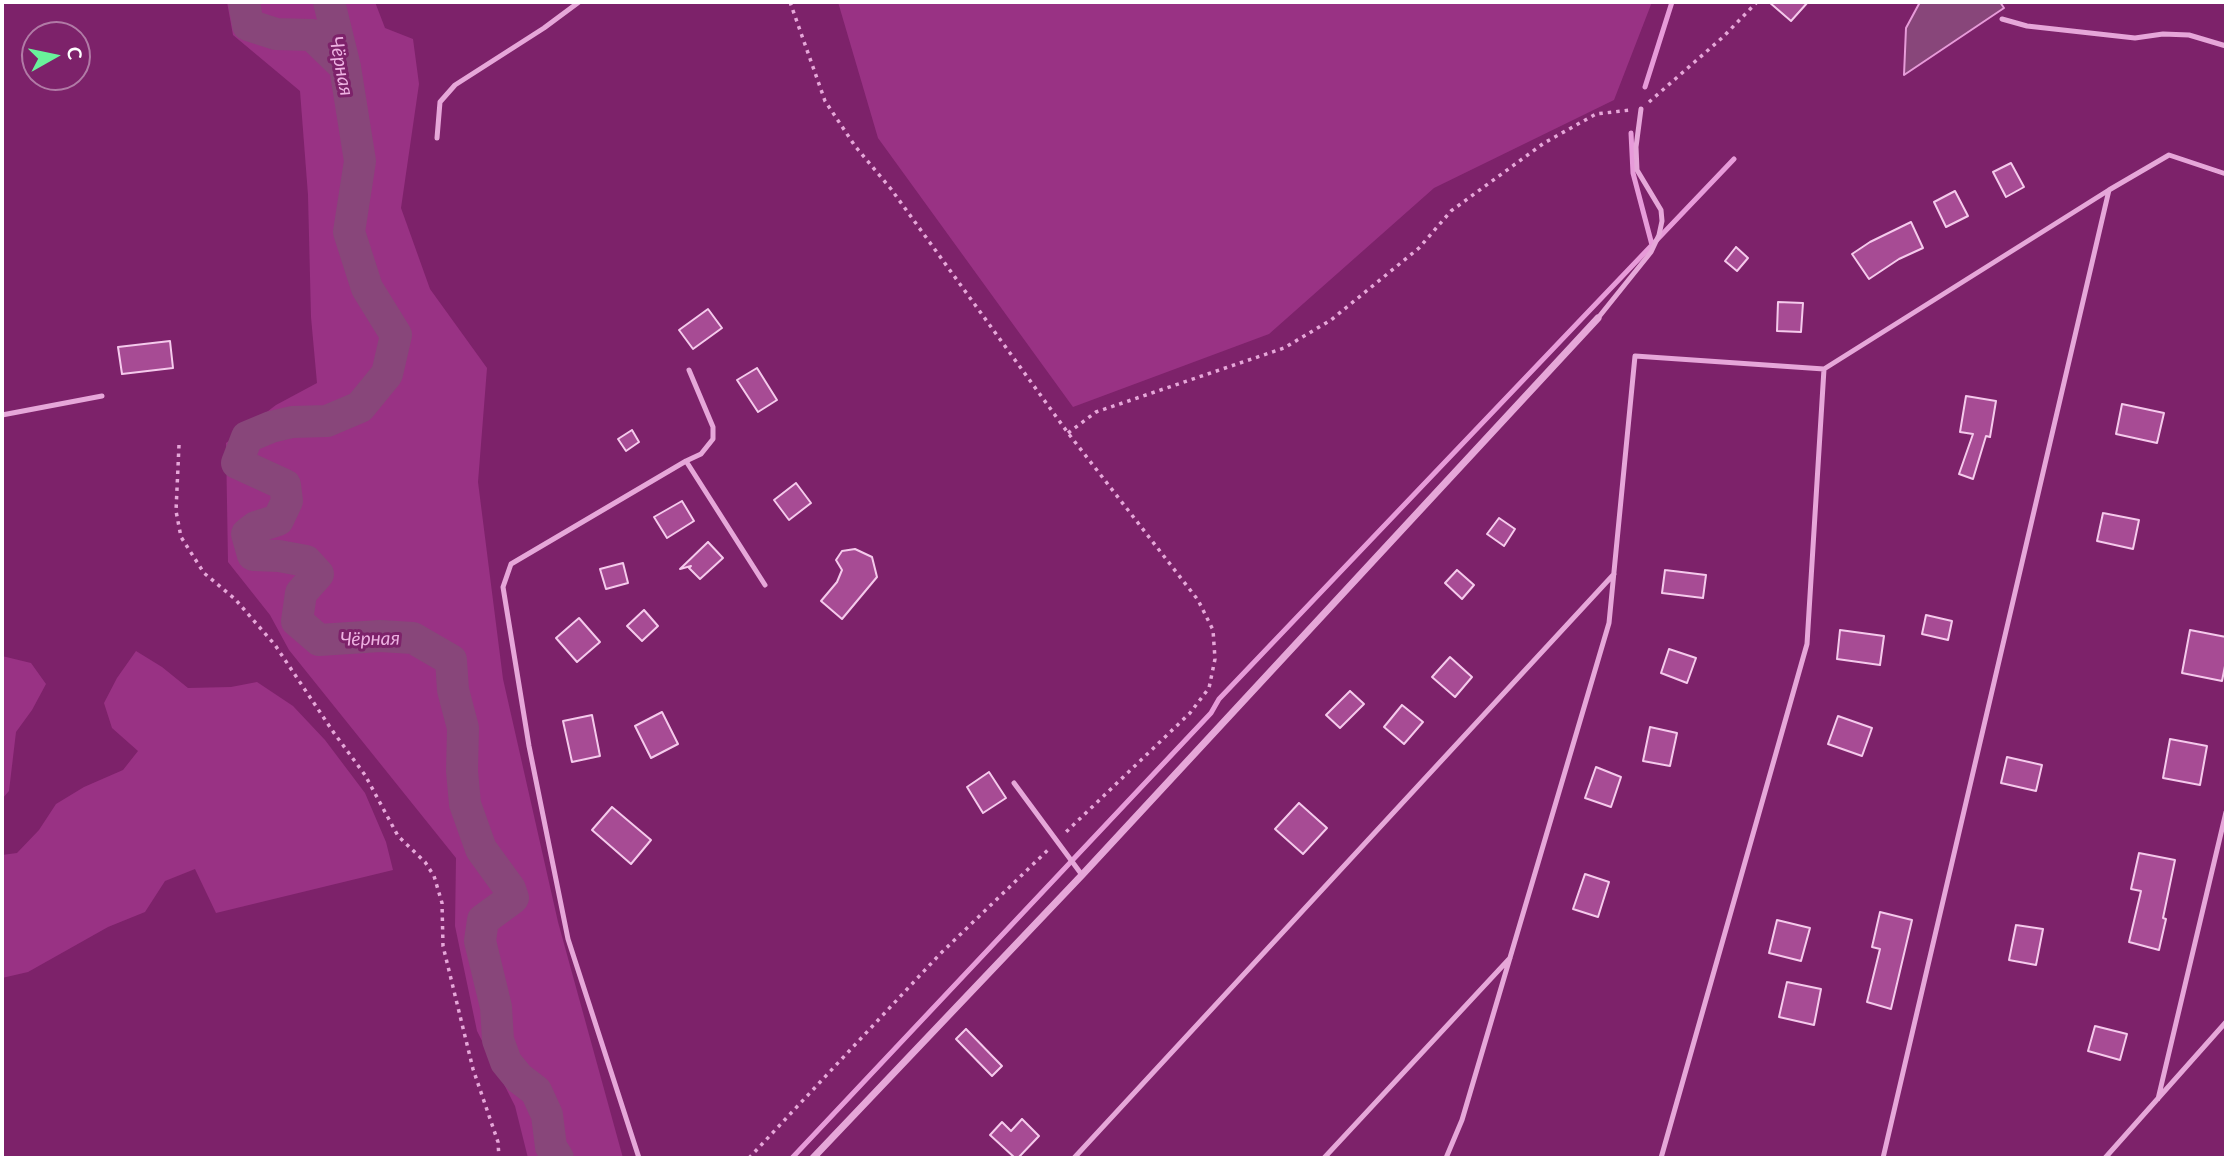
<!DOCTYPE html>
<html>
<head>
<meta charset="utf-8">
<style>
  body { margin:0 }
  #map { position:relative; width:2228px; height:1160px; overflow:hidden; background:#7d226a; font-family:Lato,sans-serif }
  canvas { display:block }
  .frame { position:absolute; inset:0; border:4px solid #fff; pointer-events:none }
  .north { position:absolute; left:21px; top:21px; width:70px; height:70px; box-sizing:border-box; background:#7d226a; border:2px solid #b17aa6; border-radius:50%; rotate:81deg; font-size:19px; font-weight:700; line-height:28px; text-align:center; color:#fff }
  .north::after { content:''; display:block; margin:auto; width:24px; height:32px; background:#69f29b; clip-path:polygon(50% 0,100% 100%,50% 72%,0 100%) }
</style>
</head>
<body>
<div id="map">
<canvas width="2228" height="1160"></canvas>
<div class="frame"></div>
<div class="north">С</div>
</div>
<script>
const context = document.querySelector('canvas').getContext('2d');
context.lineJoin = 'round';
function fillPath(path, color) { context.fillStyle = color; context.fill(path, 'evenodd'); }
const shape = rows => new Path2D(rows.map(r => 'M' + r).join(''));
function stroke(path, color, width, dash) { context.strokeStyle = color; context.lineWidth = width; context.lineCap = dash ? 'butt' : 'round'; context.setLineDash(dash || []); context.stroke(path); }
function label(font, color, halo, rows, align = 'center') {
  context.font = font + ' Lato,sans-serif'; context.lineWidth = 6; context.setLineDash([]); context.textBaseline = 'middle'; context.strokeStyle = halo; context.fillStyle = color; for (const [text, x, y, turn = 0] of rows) {
    context.save(); context.translate(x, y); context.rotate((+turn || 0) * Math.PI / 180); context.textAlign = isNaN(turn) ? turn : align; if (halo) context.strokeText(text, 0, 0); context.fillText(text, 0, 0); context.restore();
  }
}
const green = shape([
  [227,2,375,2,385,28,413,39,419,84,401,208,430,289,487,368,478,482,503,679,558,922,623,1158,528,1158,515,1106,477,1031,455,926,456,858,289,650,270,615,228,562,226,443,276,405,317,383,311,317,308,195,300,91,233,35],
  [838,2,1652,2,1614,100,1434,188,1269,334,1073,407,878,138],
  [136,651,162,667,188,688,231,687,257,682,293,706,325,740,365,793,386,842,393,870,216,913,195,869,165,881,145,912,108,927,28,972,2,978,2,855,17,853,39,830,56,804,84,787,123,770,138,751,112,728,104,703,117,678],
  [2,656,31,663,46,684,32,710,16,732,9,791,2,799]
]);
const water = shape([
  [1920,2,2000,2,2004,8,1904,75,1906,28,1920,2]
]);
const stream = shape([
  [1645,87,1672,2],
  [1631,133,1633,173,1652,245],
  [792,1158,1211,713,1219,699,1734,159]
]);
const river = shape([
  [244,2,248,25,276,34,312,35,345,67],
  [329,2,345,67,360,161,349,232,367,288,396,335,387,374,360,407,327,421,292,422,271,427,247,437,237,463,285,485,287,501,278,520,256,527,247,534,253,555,279,556,306,561,318,574,301,593,297,621,319,640,380,636,413,638,451,660,453,690,463,728,462,771,465,804,481,849,510,889,513,898,483,920,480,941,496,1007,498,1040,506,1062,519,1078,536,1091,547,1115,551,1147,558,1158]
]);
const building = shape([
  [1769,2,1808,2,1791,21,1769,2],
  [2011,163,2024,187,2006,197,1993,172,2011,163],
  [1955,191,1968,216,1946,227,1934,202,1955,191],
  [1911,222,1923,248,1899,259,1869,279,1852,254,1870,242,1911,222],
  [1736,247,1748,258,1737,271,1725,261,1736,247],
  [1778,302,1803,303,1801,332,1777,331,1778,302],
  [708,309,722,328,693,349,679,330,708,309],
  [170,341,173,368,122,374,118,347,170,341],
  [757,368,777,400,758,412,737,380,757,368],
  [1966,396,1996,401,1990,437,1986,436,1973,479,1959,474,1973,434,1960,432,1966,396],
  [2122,404,2164,413,2157,443,2116,434,2122,404],
  [632,430,639,442,626,451,618,439,632,430],
  [796,483,811,503,789,520,774,500,796,483],
  [682,501,694,521,667,538,654,517,682,501],
  [2103,513,2139,520,2133,549,2097,541,2103,513],
  [1499,518,1515,529,1504,546,1487,534,1499,518],
  [708,542,723,558,700,579,689,568,691,566,680,569,708,542],
  [855,549,872,557,877,577,842,619,821,601,837,582,842,570,836,560,842,551,855,549],
  [623,563,628,583,606,589,600,569,623,563],
  [1457,570,1474,585,1462,599,1445,583,1457,570],
  [1665,570,1706,575,1703,598,1662,593,1665,570],
  [644,610,658,626,642,641,627,626,644,610],
  [1926,615,1952,621,1948,640,1922,634,1926,615],
  [579,618,600,642,577,662,556,638,579,618],
  [1840,630,1884,636,1880,665,1837,659,1840,630],
  [2190,630,2226,637,2226,661,2222,681,2182,673,2190,630],
  [1669,649,1696,658,1687,683,1661,673,1669,649],
  [1450,657,1472,677,1455,697,1432,677,1450,657],
  [1350,691,1364,704,1340,728,1326,715,1350,691],
  [1402,705,1423,722,1404,744,1384,727,1402,705],
  [662,712,678,744,651,758,635,726,662,712],
  [592,715,600,756,572,762,563,721,592,715],
  [1838,716,1872,728,1862,756,1828,744,1838,716],
  [1650,727,1677,733,1670,766,1643,761,1650,727],
  [2170,739,2207,746,2200,785,2163,778,2170,739],
  [2007,757,2042,765,2036,791,2001,783,2007,757],
  [1596,767,1621,777,1611,807,1585,798,1596,767],
  [989,772,1006,798,983,813,967,787,989,772],
  [1299,803,1327,828,1303,854,1275,829,1299,803],
  [612,807,651,840,631,864,592,830,612,807],
  [2139,853,2175,860,2163,918,2166,919,2159,950,2129,942,2141,891,2131,889,2139,853],
  [1585,874,1609,882,1598,917,1573,909,1585,874],
  [1880,912,1912,920,1891,1009,1867,1002,1880,949,1872,947,1880,912],
  [1777,920,1810,928,1801,961,1769,953,1777,920],
  [2016,925,2043,929,2036,965,2009,960,2016,925],
  [1787,982,1821,989,1814,1025,1779,1017,1787,982],
  [2095,1026,2127,1034,2120,1060,2088,1051,2095,1026],
  [966,1029,1002,1066,992,1076,956,1039,966,1029],
  [1022,1119,1039,1136,1018,1158,1015,1158,990,1135,1002,1122,1011,1131,1022,1119]
]);
const path = shape([
  [790,2,825,101,855,146,891,189,1068,433,1198,600,1213,630,1215,659,1209,688,1190,713,1065,833],
  [1649,102,1723,37,1757,2],
  [1068,433,1096,412,1284,348,1331,320,1419,248,1451,211,1544,143,1596,114,1630,110],
  [179,445,176,511,181,537,204,573,235,599,275,645,334,733,365,775,398,836,425,862,434,876,442,903,443,946,473,1069,498,1142,499,1158],
  [749,1158,940,954,1050,848]
]);
const service = shape([
  [2002,19,2027,26,2135,38,2163,34,2189,35,2226,46],
  [437,138,440,102,455,85,544,28,579,2],
  [1598,318,1651,252,1659,235,1662,221,1661,210,1637,170,1636,147,1641,109],
  [2,415,102,396],
  [686,461,765,585],
  [1014,783,1082,875],
  [2158,1099,2226,812],
  [639,1158,568,939,529,746,503,587,511,564,686,461,701,454,713,439,713,427,689,370],
  [1074,1158,1614,574],
  [1324,1158,1510,958],
  [1446,1158,1462,1120,1609,623,1635,356,1824,369,2109,190,2169,155,2226,174],
  [1661,1158,1807,644,1824,369],
  [1883,1158,2109,190],
  [2105,1158,2226,1022]
]);
const minor = shape([
  [813,1158,1082,875,1598,318]
]);
const waterNames = [
  ["Чёрная",341,66,79],
  ["Чёрная",370,639,-1]
];
fillPath(green, '#993284');
fillPath(water, '#88467a');
stroke(water, '#e79bd9', 2);
stroke(stream, '#e79bd9', 5);
stroke(river, '#88467a', 32);
fillPath(building, '#a74b94');
stroke(building, '#f5caec', 2);
stroke(path, '#e6a7d9', 3.5, [3.5, 5]);
stroke(service, '#e6a7d9', 5);
stroke(minor, '#e6a7d9', 7);
label('italic 19px', '#eeb2e2', '#7d226a', waterNames);
</script>
</body>
</html>
